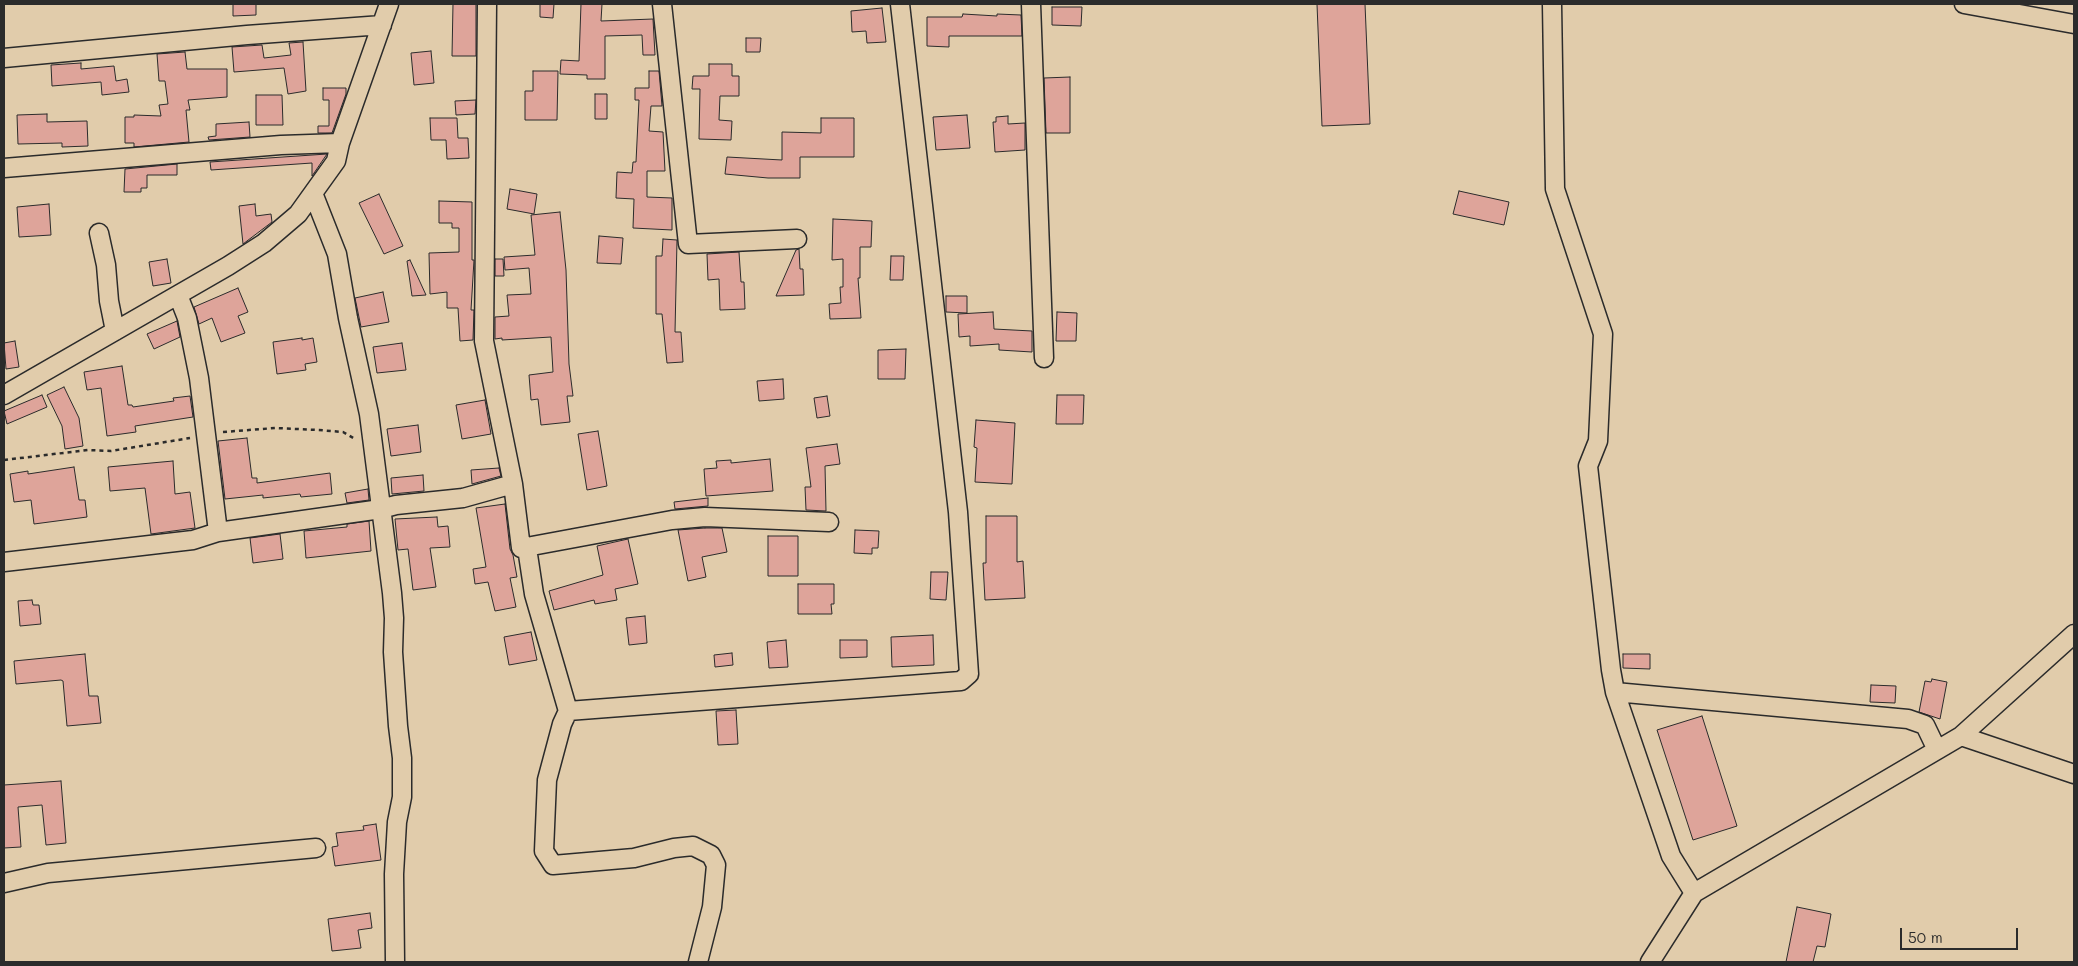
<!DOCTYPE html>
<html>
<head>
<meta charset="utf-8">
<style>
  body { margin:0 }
  #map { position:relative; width:2078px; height:966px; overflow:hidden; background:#e1ccab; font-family:Mali,sans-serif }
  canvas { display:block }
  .frame { position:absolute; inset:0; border:5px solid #2b2b2b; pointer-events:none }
  .scale { position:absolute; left:1900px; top:928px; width:118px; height:22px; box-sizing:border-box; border:2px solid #2b2b2b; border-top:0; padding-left:6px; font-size:15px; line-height:18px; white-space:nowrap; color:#2b2b2b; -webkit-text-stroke:4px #e1ccab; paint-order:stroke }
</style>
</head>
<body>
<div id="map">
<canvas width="2078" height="966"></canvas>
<div class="frame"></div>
<div class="scale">50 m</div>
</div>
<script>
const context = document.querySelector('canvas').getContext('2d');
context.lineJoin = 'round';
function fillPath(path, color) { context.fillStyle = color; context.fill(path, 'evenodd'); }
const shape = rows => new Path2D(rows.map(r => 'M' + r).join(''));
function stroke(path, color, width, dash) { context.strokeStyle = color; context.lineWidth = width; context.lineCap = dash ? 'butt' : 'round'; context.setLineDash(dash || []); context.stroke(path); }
const building = shape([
  [233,4,256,4,256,15,233,16,233,4],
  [453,4,476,4,476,56,452,56,453,4],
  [540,4,554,4,553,18,540,17,540,4],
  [581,4,602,4,601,21,653,19,655,55,643,55,642,35,605,36,605,79,587,79,587,75,560,74,561,60,579,61,581,4],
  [1317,4,1365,4,1370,124,1322,126,1317,4],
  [1052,7,1082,7,1081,26,1052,25,1052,7],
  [882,8,886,42,867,43,866,31,852,32,851,11,882,8],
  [963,14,997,16,997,14,1021,15,1022,36,949,36,949,47,927,46,927,17,962,17,963,14],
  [746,38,761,38,760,52,746,52,746,38],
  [303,42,306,91,288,94,284,68,234,72,232,47,262,45,264,58,291,55,289,43,303,42],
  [431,51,434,83,414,85,411,53,431,51],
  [185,52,187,69,227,69,227,97,188,100,190,110,186,110,189,142,134,147,134,143,125,143,125,117,134,117,134,115,161,116,159,105,168,104,165,81,159,81,157,54,185,52],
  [81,63,81,69,114,66,116,81,127,79,129,92,102,95,101,82,52,86,51,65,81,63],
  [709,64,732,64,732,76,739,76,739,96,720,96,719,120,732,121,731,140,699,139,700,89,692,89,693,76,709,76,709,64],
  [533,71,558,71,557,120,525,120,525,91,533,91,533,71],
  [649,71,659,71,662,106,651,106,649,131,663,132,665,171,647,171,647,197,672,198,672,230,633,228,634,199,616,198,617,172,632,173,633,162,636,162,639,100,635,100,635,88,649,88,649,71],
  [1070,77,1070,133,1046,133,1044,78,1070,77],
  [323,88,346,88,346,94,332,133,318,133,318,126,329,126,329,100,323,100,323,88],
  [595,94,607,94,607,119,595,119,595,94],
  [256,95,282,95,283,125,256,125,256,95],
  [476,100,475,114,456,115,455,101,476,100],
  [47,114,47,122,87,121,88,146,62,147,62,143,18,144,17,115,47,114],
  [967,115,970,148,936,150,933,117,967,115],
  [1008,116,1008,124,1025,123,1025,150,995,152,993,122,996,122,996,117,1008,116],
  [430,118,457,118,458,138,468,138,469,158,447,159,446,140,431,140,430,118],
  [821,118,854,118,854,157,800,157,800,178,768,178,725,174,727,157,782,160,782,132,821,133,821,118],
  [249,122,250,137,209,140,208,137,216,136,216,124,249,122],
  [327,154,312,176,312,163,211,170,210,162,327,154],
  [177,164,177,175,147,175,147,188,141,188,141,192,124,192,125,169,177,164],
  [510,189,537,194,534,214,507,209,510,189],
  [1459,191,1509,202,1504,225,1453,214,1459,191],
  [379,194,403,246,384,254,359,203,379,194],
  [439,201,472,202,472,260,474,260,471,310,474,310,473,340,460,341,458,308,447,308,447,292,430,294,429,253,459,252,459,228,452,228,452,223,439,223,439,201],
  [49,204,51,235,19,237,17,207,49,204],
  [255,204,256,216,271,214,272,222,243,244,239,206,255,204],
  [560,212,566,270,569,364,573,396,567,396,570,422,541,425,538,399,531,400,529,375,553,372,551,337,502,340,502,338,495,339,495,317,509,316,507,295,531,294,529,268,505,270,504,257,535,255,531,215,560,212],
  [833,219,872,221,871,247,860,247,860,278,858,278,861,318,830,319,829,304,841,303,840,287,843,287,843,259,832,260,833,219],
  [599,236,623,238,621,264,597,263,599,236],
  [663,239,677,240,675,332,681,332,683,362,667,363,662,314,656,314,656,256,662,256,663,239],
  [799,249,800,269,803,269,804,295,776,296,796,250,799,249],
  [739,252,741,282,744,282,745,309,720,310,719,279,708,280,707,254,739,252],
  [891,256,904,256,903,280,890,280,891,256],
  [167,259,171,283,153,286,149,262,167,259],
  [495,259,503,259,504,276,495,276,495,259],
  [410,260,426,295,412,296,407,261,410,260],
  [238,288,248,312,238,316,245,333,221,342,212,318,199,324,194,307,238,288],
  [383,292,389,322,361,327,355,298,383,292],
  [946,296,967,296,967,313,946,312,946,296],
  [993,312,994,329,1032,331,1032,352,999,350,999,344,970,346,970,336,959,337,958,314,993,312],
  [1057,312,1077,313,1076,341,1056,341,1057,312],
  [177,321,180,337,154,349,147,334,177,321],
  [302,338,302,340,313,338,317,362,305,364,306,370,277,374,273,342,302,338],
  [15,341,19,367,6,369,4,343,15,341],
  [402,343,406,370,377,373,373,347,402,343],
  [906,349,905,379,878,379,878,350,906,349],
  [122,366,128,405,132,405,133,407,174,401,173,398,190,396,193,417,135,426,136,432,107,436,101,388,87,390,84,372,122,366],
  [783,379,784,399,759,401,757,381,783,379],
  [64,387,79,418,83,446,65,449,62,426,47,395,64,387],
  [42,395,47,407,7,424,4,411,42,395],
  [1057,395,1084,395,1083,424,1056,424,1057,395],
  [827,396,830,416,817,418,814,398,827,396],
  [485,400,491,434,462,439,456,405,485,400],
  [976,420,1015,423,1012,484,975,482,977,448,974,447,976,420],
  [418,425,421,452,391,456,387,429,418,425],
  [598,431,607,486,587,490,578,434,598,431],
  [247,438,252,478,257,478,257,483,330,473,332,494,301,497,300,494,263,498,263,495,225,499,218,441,247,438],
  [837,444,840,464,825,466,826,511,806,510,805,487,811,487,806,448,837,444],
  [770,459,773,491,706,496,704,469,717,468,716,461,731,460,731,463,770,459],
  [173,461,175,494,190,492,195,528,151,534,145,488,110,491,108,467,173,461],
  [74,467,79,500,85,500,87,517,34,524,31,500,14,502,10,474,28,471,28,474,74,467],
  [499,468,501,476,472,484,471,470,499,468],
  [423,475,424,491,392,494,391,478,423,475],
  [368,489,369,500,347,503,345,493,368,489],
  [708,498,708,506,675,509,674,502,708,498],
  [505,504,510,549,513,555,517,577,510,578,516,607,495,611,488,582,475,584,473,569,486,567,476,508,505,504],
  [986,516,1017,516,1017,562,1023,561,1025,598,985,600,983,563,986,563,986,516],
  [437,517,438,527,448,526,450,547,430,548,436,587,413,590,408,549,398,550,395,519,437,517],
  [369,521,371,551,306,558,304,531,347,527,347,524,369,521],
  [705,528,722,528,727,552,702,557,706,577,688,581,678,530,705,528],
  [855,530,879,531,878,548,872,548,872,554,854,553,855,530],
  [280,534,283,559,253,563,250,538,280,534],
  [768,536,798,536,798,576,768,576,768,536],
  [628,539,638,584,615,589,617,600,595,604,594,600,554,610,549,591,603,575,597,546,628,539],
  [931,572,948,572,946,600,930,599,931,572],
  [798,584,834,584,834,604,831,604,832,614,798,614,798,584],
  [32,600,33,605,39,605,41,624,20,626,18,601,32,600],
  [645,616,647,643,629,645,626,618,645,616],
  [531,632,537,660,509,665,504,637,531,632],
  [933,635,934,665,892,667,891,637,933,635],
  [786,640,788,667,769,668,767,642,786,640],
  [840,640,867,640,867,657,840,658,840,640],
  [732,653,733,665,715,667,714,655,732,653],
  [85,654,89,696,98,696,101,723,67,726,63,681,61,680,16,684,14,661,85,654],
  [1623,654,1650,654,1650,669,1623,668,1623,654],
  [1932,679,1947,682,1940,719,1919,712,1925,681,1931,682,1932,679],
  [1871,685,1896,686,1895,703,1870,702,1871,685],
  [736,710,738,744,718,745,716,711,736,710],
  [1702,716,1737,826,1693,840,1657,730,1702,716],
  [61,781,66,843,46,845,42,805,18,807,21,847,4,848,4,785,61,781],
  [376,824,381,860,335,866,332,847,338,846,336,833,364,830,363,826,376,824],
  [1797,907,1831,914,1825,947,1817,946,1813,962,1786,962,1797,907],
  [370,913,372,928,358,930,361,948,332,951,328,919,370,913]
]);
const path = shape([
  [223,432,275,428,319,430,343,432,355,439],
  [4,460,88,450,111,451,190,438]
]);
const minor = shape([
  [487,4,484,341,513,484,521,548,672,520,705,517,829,522],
  [662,4,688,244,797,239],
  [1031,4,1044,358],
  [1552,4,1555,189,1603,334,1598,441,1588,466,1611,670,1615,692,1671,856,1694,893],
  [1964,4,2074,24],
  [4,58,247,35,382,25],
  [4,168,281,145,340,143],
  [313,193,337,254,348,318,369,414,392,593,394,618,393,652,398,726,402,758,402,797,397,822,394,874,395,962],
  [99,233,106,265,109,301,115,331],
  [178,295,187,318,199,378,218,532,381,509,396,505,463,498,513,484],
  [4,395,228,266,264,243,298,214,336,161,340,143,389,4],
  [527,548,534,594,568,711,562,724,547,780,544,851,553,865,634,858,674,848,693,846,711,855,716,865,712,907,698,962],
  [4,562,193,540,218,532],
  [1615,692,1908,719,1925,725,1937,750],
  [568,711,961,681,969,674,958,512,900,4],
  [1961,736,2074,774],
  [4,883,48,873,316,848],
  [1650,962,1694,893,1961,736,2074,634]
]);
fillPath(building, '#dea49a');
stroke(building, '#2b2b2b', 1);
stroke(minor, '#2b2b2b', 21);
stroke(path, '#2b2b2b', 2.5, [4, 4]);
stroke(minor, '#e1ccab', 18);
</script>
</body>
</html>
